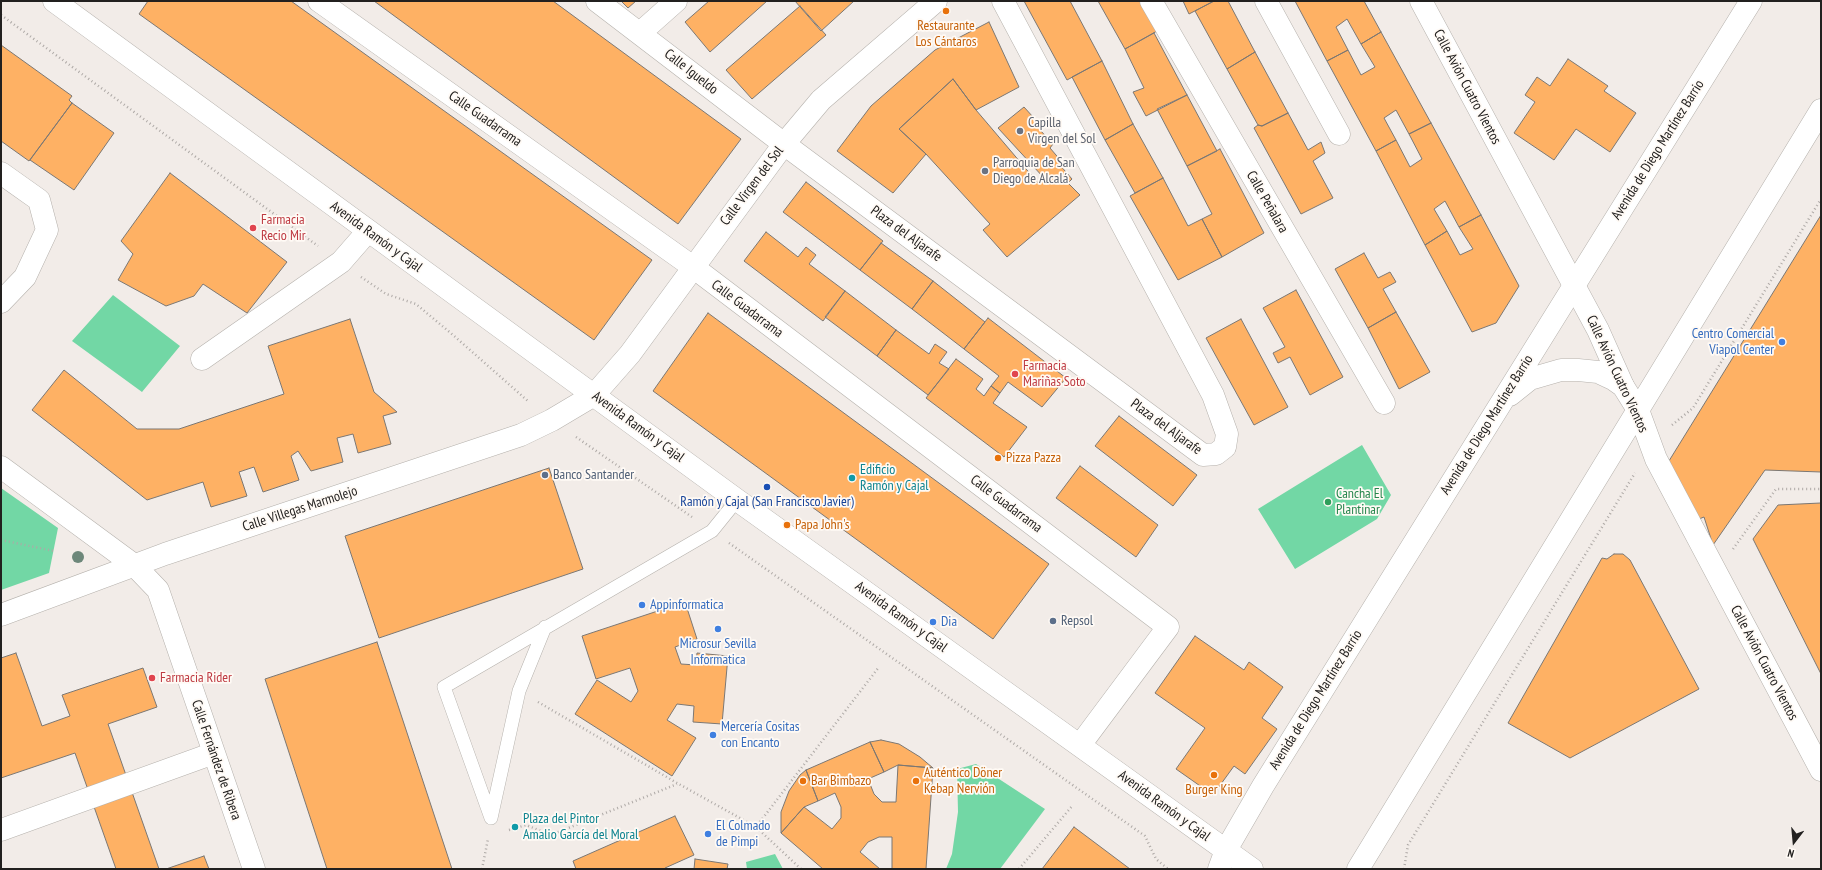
<!DOCTYPE html>
<html>
<head>
<meta charset="utf-8">
<style>
  body { margin:0 }
  #map { position:relative; width:1822px; height:870px; overflow:hidden; background:#f2ece8; font-family:"PT Sans Narrow",sans-serif }
  canvas { display:block }
  .frame { position:absolute; inset:0; border:2px solid #22201f; pointer-events:none }
  .north { position:absolute; left:1774px; top:822px; width:40px; height:40px; -webkit-text-stroke:3px #fffaf5; paint-order:stroke; rotate:196deg; font-size:11px; font-weight:700; line-height:16px; text-align:center; color:#22201f }
  .north::after { content:''; display:block; margin:auto; width:14px; height:18px; background:#22201f; clip-path:polygon(50% 0,100% 100%,50% 72%,0 100%) }
</style>
</head>
<body>
<div id="map">
<canvas width="1822" height="870"></canvas>
<div class="frame"></div>
<div class="north">N</div>
</div>
<script>
const context = document.querySelector('canvas').getContext('2d');
context.lineJoin = 'round';
function fillPath(path, color) { context.fillStyle = color; context.fill(path, 'evenodd'); }
const shape = rows => new Path2D(rows.map(r => 'M' + r).join(''));
function stroke(path, color, width, dash) { context.strokeStyle = color; context.lineWidth = width; context.lineCap = dash ? 'butt' : 'round'; context.setLineDash(dash || []); context.stroke(path); }
function label(font, color, halo, rows, align = 'center') {
  context.font = font + ' "PT Sans Narrow",sans-serif'; context.lineWidth = 3.5; context.setLineDash([]); context.textBaseline = 'middle'; context.strokeStyle = halo; context.fillStyle = color; for (const [text, x, y, turn = 0] of rows) {
    context.save(); context.translate(x, y); context.rotate((+turn || 0) * Math.PI / 180); context.textAlign = isNaN(turn) ? turn : align; if (halo) context.strokeText(text, 0, 0); context.fillText(text, 0, 0); context.restore();
  }
}
const green = shape([
  [113,295,180,346,142,392,72,341],
  [1362,445,1391,495,1377,519,1295,569,1258,509],
  [1,488,58,528,49,573,1,590],
  [976,764,1045,809,1000,869,946,869,952,854,958,812,957,769],
  [775,854,783,869,747,869,746,862]
]);
const building = shape([
  [148,1,291,1,652,260,594,340,139,14,148,1],
  [374,1,553,1,741,139,678,224,374,1],
  [621,1,636,1,628,8,621,1],
  [709,1,767,1,710,52,685,22,709,1],
  [795,1,854,1,821,31,795,1],
  [1024,1,1070,1,1102,61,1067,80,1024,1],
  [1098,1,1140,1,1157,31,1125,49,1098,1],
  [1183,1,1214,1,1189,14,1183,1],
  [1214,1,1228,1,1255,52,1227,69,1195,11,1214,1],
  [1295,1,1364,1,1381,32,1361,44,1347,19,1336,27,1348,50,1327,61,1295,1],
  [800,6,826,35,752,99,726,70,800,6],
  [989,22,1019,87,976,110,953,79,899,129,926,154,893,193,837,151,871,106,935,50,989,22],
  [1381,32,1431,123,1409,134,1396,110,1384,118,1396,140,1376,151,1327,61,1348,50,1361,75,1375,67,1361,44,1381,32],
  [1154,33,1187,95,1146,116,1133,92,1144,88,1125,49,1154,33],
  [1,45,72,96,69,100,72,103,29,161,1,141,1,45],
  [1255,52,1288,113,1262,126,1258,125,1227,69,1255,52],
  [1568,59,1608,86,1604,91,1636,113,1610,152,1576,129,1554,160,1514,133,1535,102,1525,95,1537,77,1550,86,1568,59],
  [1102,61,1133,124,1105,140,1072,77,1102,61],
  [953,79,976,110,1038,183,1044,178,998,128,1024,107,1043,128,1040,130,1053,144,1050,148,1062,162,1059,164,1072,179,1068,183,1080,195,1007,257,983,230,990,224,926,154,899,129,953,79],
  [1187,95,1217,151,1187,166,1157,109,1187,95],
  [72,103,114,133,74,190,30,160,72,103],
  [1288,113,1308,150,1321,142,1325,153,1313,161,1333,198,1301,214,1254,128,1258,125,1262,126,1288,113],
  [1431,123,1481,215,1459,227,1445,201,1434,209,1447,231,1425,245,1376,151,1396,140,1410,167,1422,159,1409,134,1431,123],
  [1133,124,1163,178,1135,193,1105,140,1133,124],
  [1220,149,1264,233,1222,257,1202,219,1212,214,1187,166,1220,149],
  [170,173,287,262,247,313,203,284,194,296,166,306,118,280,133,254,121,241,170,173],
  [1163,178,1188,226,1202,219,1222,257,1178,280,1130,196,1163,178],
  [806,182,883,241,860,270,783,212,806,182],
  [1481,215,1519,286,1496,323,1472,332,1425,245,1447,231,1460,255,1473,249,1459,227,1481,215],
  [1821,215,1821,472,1765,470,1713,545,1704,517,1694,521,1664,469,1821,215],
  [766,232,798,257,806,247,816,255,809,264,845,291,823,321,744,261,766,232],
  [881,243,933,281,912,309,860,270,881,243],
  [1364,253,1378,278,1390,272,1396,282,1383,289,1396,312,1368,328,1335,269,1364,253],
  [933,281,985,322,964,349,912,309,933,281],
  [1296,290,1343,377,1310,395,1290,357,1278,363,1273,353,1285,347,1263,308,1296,290],
  [845,291,896,330,877,356,825,317,845,291],
  [1396,312,1430,372,1399,389,1368,328,1396,312],
  [708,313,1049,564,993,639,653,391,708,313],
  [988,318,1066,378,1042,407,1008,382,1000,393,991,386,999,376,964,349,988,318],
  [350,319,374,392,397,412,383,416,391,444,358,453,353,434,337,438,343,462,311,471,298,451,291,456,299,480,263,492,254,467,239,472,247,496,211,507,203,482,147,500,32,410,64,370,137,429,179,429,284,394,268,346,350,319],
  [1241,319,1288,407,1254,425,1206,338,1241,319],
  [896,330,929,354,935,344,947,352,939,363,949,369,928,395,877,356,896,330],
  [956,359,983,379,976,389,984,396,991,386,1000,393,993,403,1027,427,1004,457,926,398,956,359],
  [1119,416,1197,475,1173,506,1095,446,1119,416],
  [1080,466,1158,525,1136,557,1056,498,1080,466],
  [549,468,583,569,379,638,345,536,549,468],
  [1821,503,1821,674,1753,539,1778,505,1821,503],
  [1614,554,1623,554,1630,560,1699,689,1570,758,1508,723,1602,558,1607,559,1614,554],
  [685,602,697,639,675,647,681,664,696,665,697,653,728,656,722,724,693,722,694,706,677,704,667,720,696,738,672,776,575,714,597,680,631,702,638,691,630,668,596,679,582,636,685,602],
  [1195,636,1244,670,1249,662,1283,687,1262,718,1277,729,1245,774,1234,766,1213,795,1176,769,1205,728,1155,693,1195,636],
  [377,642,452,869,327,869,265,679,377,642],
  [16,653,42,726,70,716,62,695,143,668,157,707,108,724,159,869,116,869,75,753,1,778,1,658,16,653],
  [881,740,899,744,920,757,933,768,898,765,884,772,870,742,881,740],
  [870,742,884,772,868,779,874,794,882,802,896,802,898,765,933,768,926,869,892,869,892,837,879,837,868,842,860,852,880,869,823,869,781,833,804,807,832,829,841,818,841,807,835,793,818,801,806,770,870,742],
  [806,770,818,801,804,807,781,833,781,812,789,791,800,775,806,770],
  [675,816,694,855,665,868,666,869,576,869,573,861,675,816],
  [1074,827,1130,869,1042,869,1074,827],
  [204,856,209,869,166,869,204,856],
  [695,859,728,864,727,869,694,869,695,859]
]);
const path = shape([
  [1,15,318,246],
  [361,277,386,294,416,304,453,335,529,402],
  [1672,425,1693,408,1821,199],
  [576,437,692,517],
  [1,540,54,551],
  [729,543,1145,836,1156,859,1168,869],
  [1733,549,1776,489,1821,489],
  [538,702,677,783,756,827],
  [509,830,526,825,551,835,677,784],
  [482,869,488,839],
  [801,869,756,827,879,667],
  [1019,869,1073,805],
  [1404,869,1408,845,1635,473]
]);
const lane = shape([
  [491,818,444,687,712,531,737,500],
  [491,818,519,691,545,627]
]);
const street = shape([
  [319,1,693,267,1168,627,1080,745],
  [597,1,784,144,1203,455,1216,454,1225,447,1227,434,1213,395,1003,1],
  [1151,1,1384,403],
  [1266,1,1339,134],
  [640,33,676,1],
  [1,173,39,200,47,230,25,277,1,302],
  [202,359,341,262,368,231],
  [1,467,134,565,158,590,254,869],
  [1,615,165,554,521,435,552,420,594,395],
  [1,830,214,753]
]);
const secondary = shape([
  [1421,1,1598,330,1623,386],
  [594,395,630,354,784,144,821,100,936,1]
]);
const primary = shape([
  [54,1,737,500,1252,869],
  [1510,395,1530,379,1561,370,1578,370,1598,372,1613,379,1623,386,1638,410,1656,459,1821,770],
  [1219,869,1226,850,1263,786,1751,1],
  [1358,869,1821,110]
]);
const trees = [
  [78,557]
];
const markers = [
  [946,11,4,"#e8710a"],
  [1020,131,4,"#6b7280"],
  [985,171,4,"#6b7280"],
  [253,228,4,"#e0444e"],
  [1782,342,4,"#3f7fe0"],
  [1015,374,4,"#e0444e"],
  [998,458,4,"#e8710a"],
  [545,475,4,"#5c6f8a"],
  [852,478,4,"#0f9aa8"],
  [767,487,4,"#1a4fb4"],
  [1328,502,4,"#2e9e5b"],
  [787,525,4,"#e8710a"],
  [642,605,4,"#3f7fe0"],
  [1053,621,4,"#5c6f8a"],
  [933,622,4,"#3f7fe0"],
  [718,629,4,"#3f7fe0"],
  [152,678,4,"#e0444e"],
  [713,735,4,"#3f7fe0"],
  [1214,775,4,"#e8710a"],
  [803,781,4,"#e8710a"],
  [916,781,4,"#e8710a"],
  [515,827,4,"#0f9aa8"],
  [708,834,4,"#3f7fe0"]
];
const foodNames = [
  ["Restaurante",946,26,"center"],
  ["Los Cántaros",946,42,"center"],
  ["Pizza Pazza",1006,458],
  ["Papa John's",795,525],
  ["Auténtico Döner",924,773],
  ["Kebap Nervión",924,789],
  ["Bar Bimbazo",811,781],
  ["Burger King",1214,790,"center"]
];
const streetNames = [
  ["Calle Igueldo",691,72,38],
  ["Calle Avión Cuatro Vientos",1467,87,62],
  ["Calle Guadarrama",485,119,35],
  ["Avenida de Diego Martínez Barrio",1658,150,-58],
  ["Calle Virgen del Sol",752,186,-53],
  ["Calle Peñalara",1267,202,60],
  ["Plaza del Aljarafe",906,234,36],
  ["Avenida Ramón y Cajal",376,237,36],
  ["Calle Guadarrama",747,309,37],
  ["Calle Avión Cuatro Vientos",1617,374,65],
  ["Avenida de Diego Martínez Barrio",1487,425,-58],
  ["Avenida Ramón y Cajal",638,427,36],
  ["Plaza del Aljarafe",1166,427,36],
  ["Calle Guadarrama",1006,504,37],
  ["Calle Villegas Marmolejo",300,509,-18],
  ["Avenida Ramón y Cajal",901,617,36],
  ["Calle Avión Cuatro Vientos",1764,663,62],
  ["Avenida de Diego Martínez Barrio",1316,700,-58],
  ["Calle Fernández de Ribera",216,760,71],
  ["Avenida Ramón y Cajal",1164,806,36]
];
const worshipNames = [
  ["Capilla",1028,123],
  ["Virgen del Sol",1028,139],
  ["Parroquia de San",993,163],
  ["Diego de Alcalá",993,179]
];
const healthNames = [
  ["Farmacia",261,220],
  ["Recio Mir",261,236],
  ["Farmacia",1023,366],
  ["Mariñas Soto",1023,382],
  ["Farmacia Rider",160,678]
];
const shopNames = [
  ["Centro Comercial",1774,334,"right"],
  ["Viapol Center",1774,350,"right"],
  ["Appinformatica",650,605],
  ["Dia",941,622],
  ["Microsur Sevilla",718,644,"center"],
  ["Informatica",718,660,"center"],
  ["Mercería Cositas",721,727],
  ["con Encanto",721,743],
  ["El Colmado",716,826],
  ["de Pimpi",716,842]
];
const cultureNames = [
  ["Edificio",860,470],
  ["Ramón y Cajal",860,486],
  ["Plaza del Pintor",523,819],
  ["Amalio García del Moral",523,835]
];
const serviceNames = [
  ["Banco Santander",553,475],
  ["Repsol",1061,621]
];
const leisureNames = [
  ["Cancha El",1336,494],
  ["Plantinar",1336,510]
];
const transitNames = [
  ["Ramón y Cajal (San Francisco Javier)",767,502]
];
fillPath(green, '#72d7a5');
fillPath(building, '#feb164');
stroke(building, '#7b7773', 1);
stroke(lane, '#b5b1ac', 14);
stroke(street, '#b5b1ac', 23);
stroke(secondary, '#b5b1ac', 23);
stroke(primary, '#b5b1ac', 23);
stroke(path, '#aea9a6', 2.5, [1, 3]);
stroke(lane, '#fff', 13);
stroke(street, '#fff', 22);
stroke(secondary, '#fff', 22);
stroke(primary, '#fff', 22);
context.fillStyle = '#6d877a';
for (const [x, y] of trees) { context.beginPath(); context.arc(x, y, 6, 0, 2 * Math.PI); context.fill(); }
for (const [x, y, r, color] of markers) { const dot = new Path2D(); dot.arc(x, y, r, 0, 2 * Math.PI); context.fillStyle = color; context.fill(dot); stroke(dot, '#fffaf5', 1.5); }
label('14px', '#c56008', '#fffaf5', foodNames, 'left');
label('14px', '#22201f', '#fffaf5', streetNames);
label('14px', '#5b616d', '#fffaf5', worshipNames, 'left');
label('14px', '#be3a42', '#fffaf5', healthNames, 'left');
label('14px', '#366cbe', '#fffaf5', shopNames, 'left');
label('14px', '#0d838f', '#fffaf5', cultureNames, 'left');
label('14px', '#4e5e75', '#fffaf5', serviceNames, 'left');
label('14px', '#27864d', '#fffaf5', leisureNames, 'left');
label('14px', '#164399', '#fffaf5', transitNames);
</script>
</body>
</html>
